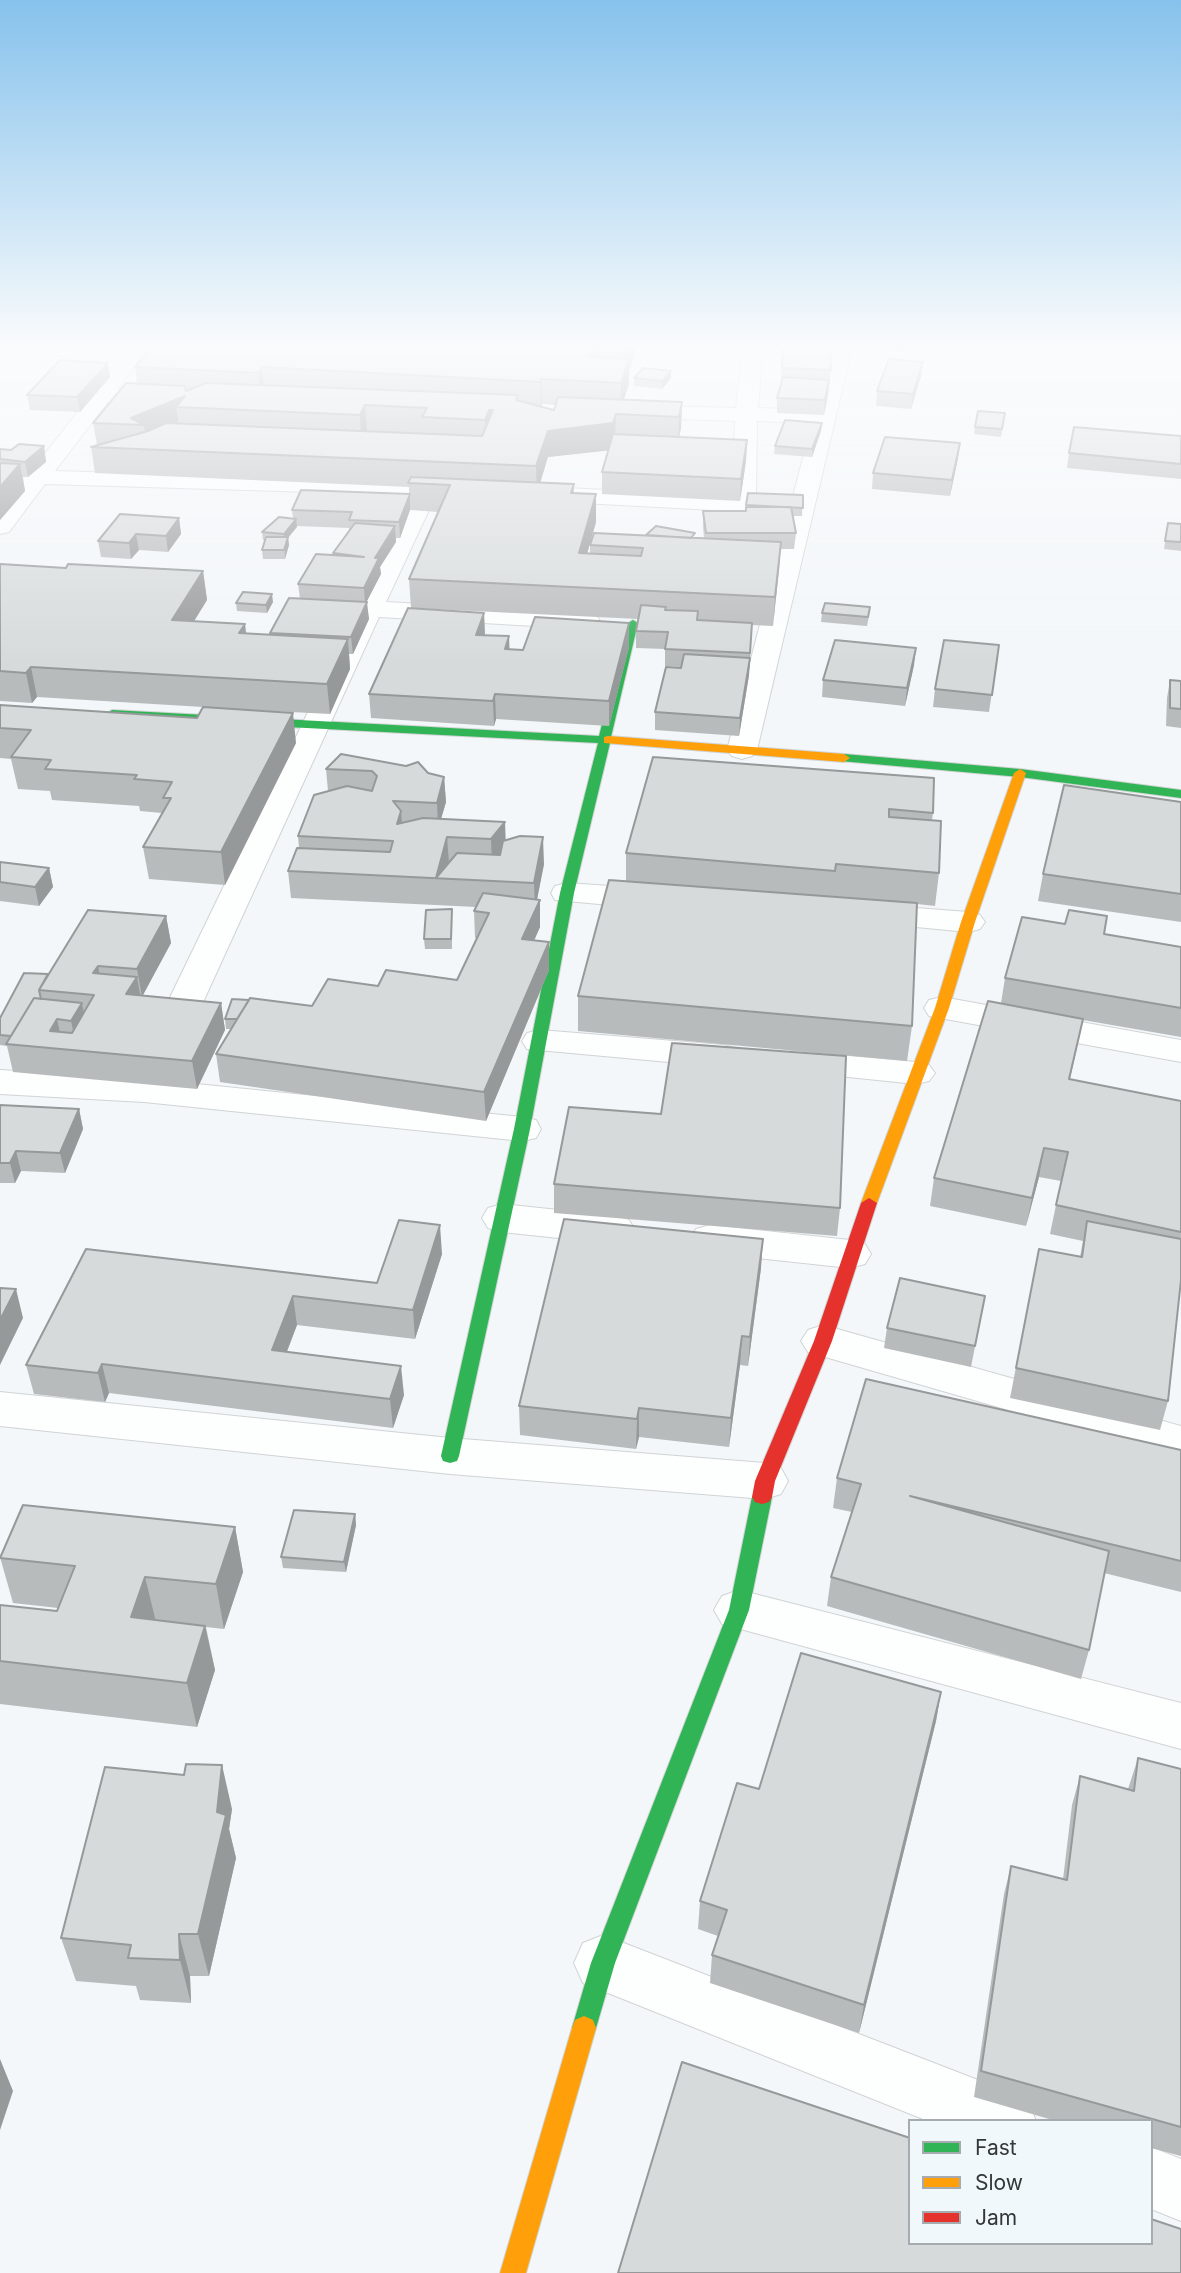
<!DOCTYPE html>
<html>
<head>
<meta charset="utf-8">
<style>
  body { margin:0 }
  #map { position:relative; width:1181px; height:2273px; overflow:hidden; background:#f3f7f9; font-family:Inter,sans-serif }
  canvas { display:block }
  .legend { position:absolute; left:908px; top:2119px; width:245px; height:126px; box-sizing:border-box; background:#f0f8fc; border:2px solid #a5abae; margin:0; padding:9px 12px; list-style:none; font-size:21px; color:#343738 }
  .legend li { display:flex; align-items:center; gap:14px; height:35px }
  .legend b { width:35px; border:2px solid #a5abae }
</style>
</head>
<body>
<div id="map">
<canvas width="1181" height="2273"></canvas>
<ul class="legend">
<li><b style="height:9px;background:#30b455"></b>Fast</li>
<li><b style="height:9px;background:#ff9f0a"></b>Slow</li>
<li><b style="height:9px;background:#e5322d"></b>Jam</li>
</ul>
</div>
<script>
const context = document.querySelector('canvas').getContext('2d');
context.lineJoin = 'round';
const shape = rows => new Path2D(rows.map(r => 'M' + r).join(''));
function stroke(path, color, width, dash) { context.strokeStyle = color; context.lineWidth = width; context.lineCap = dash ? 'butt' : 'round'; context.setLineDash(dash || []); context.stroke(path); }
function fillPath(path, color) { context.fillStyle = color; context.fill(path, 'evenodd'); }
const street = shape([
  [128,348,148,348,117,389,170,391,178,392,181,397,178,402,170,403,108,402,55,471,467,484,471,489,467,494,436,495,386,602,587,613,596,615,600,621,596,627,587,629,379,617,167,1081,522,1117,536,1120,541,1129,536,1138,522,1141,144,1102,0,1094,0,1070,131,1078,413,495,45,484,9,532,0,534,0,511,21,484,0,483,0,469,32,470,128,348],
  [743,348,763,348,758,408,816,410,832,348,852,348,757,750,752,756,742,759,732,756,727,750,789,514,544,501,536,499,532,494,536,489,544,487,732,496,735,421,496,413,488,412,485,407,488,402,496,401,736,408,743,348],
  [757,421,812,423,792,500,756,498,757,421],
  [567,883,655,889,667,892,672,899,667,906,655,909,555,900,551,893,555,886,567,883],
  [865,904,968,912,980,915,985,922,980,929,968,932,853,921,848,914,853,907,865,904],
  [942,997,1181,1040,1181,1062,929,1016,924,1008,929,1000,942,997],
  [540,1030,723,1045,736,1048,741,1056,736,1064,723,1067,527,1049,522,1041,527,1033,540,1030],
  [793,1051,916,1062,929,1065,935,1073,929,1081,916,1084,780,1070,775,1062,780,1054,793,1051],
  [502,1204,615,1216,629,1220,635,1230,629,1240,615,1244,502,1232,488,1228,482,1218,488,1208,502,1204],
  [710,1225,850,1240,865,1244,871,1254,865,1264,850,1268,710,1253,696,1249,690,1239,696,1229,710,1225],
  [823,1325,1181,1426,1181,1460,808,1352,801,1341,808,1330,823,1325],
  [0,1392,450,1438,765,1463,781,1468,788,1481,781,1494,765,1499,450,1474,0,1426,0,1392],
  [739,1590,1181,1703,1181,1749,722,1624,714,1610,722,1596,739,1590],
  [603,1935,1027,2099,1036,2121,928,2121,583,1983,574,1963,583,1943,603,1935],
  [1151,2147,1181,2159,1181,2221,1151,2209,1151,2147]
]);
const fast = shape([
  [633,620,638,623,611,737,614,740,610,743,574,893,530,1129,459,1456,457,1461,450,1463,443,1461,441,1456,514,1129,560,893,598,743,112,718,106,714,112,710,599,736,628,623,633,620],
  [844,754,1020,769,1181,790,1181,798,1020,777,840,761,838,758,844,754],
  [762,1490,769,1492,772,1497,749,1610,615,1963,596,2028,593,2036,584,2040,575,2036,572,2028,591,1963,729,1610,752,1497,755,1492,762,1490]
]);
const slow = shape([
  [608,736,844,754,850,758,844,762,604,743,604,737,608,736],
  [1020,769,1026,773,975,922,949,1008,877,1203,869,1208,863,1207,861,1203,935,1008,961,922,1014,773,1020,769],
  [584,2016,593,2020,596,2028,526,2273,500,2273,572,2028,575,2020,584,2016]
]);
const jam = shape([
  [869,1198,877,1203,832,1341,775,1481,772,1497,769,1502,762,1504,755,1502,752,1497,755,1481,814,1341,861,1203,869,1198]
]);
const wall = shape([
  [152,348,637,348,629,371,629,384,624,399,682,402,681,428,679,437,747,440,746,461,740,501,602,494,602,472,608,450,548,457,540,483,574,484,574,493,596,494,596,522,587,554,590,554,590,545,695,538,704,538,703,527,703,511,745,511,748,493,803,495,802,516,792,516,796,533,794,549,780,549,773,626,752,625,749,675,739,736,655,730,655,712,681,667,665,666,665,649,636,648,636,631,638,619,411,608,409,579,438,512,410,510,400,538,396,538,396,542,380,567,381,574,366,602,369,619,353,654,349,654,350,669,330,714,232,709,296,743,225,885,149,879,143,847,162,813,140,811,139,806,52,800,50,791,18,789,11,759,0,758,0,705,197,718,203,707,37,697,32,703,0,701,0,564,66,568,203,571,207,600,194,621,245,624,246,634,271,635,270,633,300,599,298,584,333,555,333,553,349,530,349,528,297,526,288,537,289,545,285,559,263,559,262,550,265,540,263,540,262,532,293,518,292,510,409,494,409,487,95,473,91,447,97,445,93,423,137,384,135,367],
  [542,404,555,405,554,410,541,407],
  [782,348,831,370,828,395,824,415,777,413,777,398,781,383],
  [873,348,905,348,904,352,873,350],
  [923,362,921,376,911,409,876,406,877,391],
  [108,363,110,377,80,412,30,410,27,395],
  [634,378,671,378,662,389,634,386],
  [1005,413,1001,437,974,434,975,427],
  [822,423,821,431,812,457,774,454,775,446],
  [1181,436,1181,479,1067,468,1069,453],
  [960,443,958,458,950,496,872,489,873,473],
  [44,446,46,462,28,477,23,477,25,491,0,520,0,449,11,450],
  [179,518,181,534,168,552,139,550,131,559,101,557,98,541],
  [1168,523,1181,524,1181,551,1164,549],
  [273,602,267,613,237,611,236,603],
  [484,613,485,635,509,649,523,650,629,647,609,726,496,719,494,726,371,718,369,694],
  [822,613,869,616,867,626,821,622],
  [999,645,989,712,933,707,935,689],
  [914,665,905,706,822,697,823,680],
  [1170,680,1181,681,1181,728,1166,726,1167,698],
  [653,757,933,813,932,820,939,873,935,906,917,904,912,1026,907,1061,578,1031,578,996,626,881,626,853],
  [326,769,428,773,444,777,446,802,441,819,506,840,544,864,537,899,540,927,534,941,549,942,549,970,486,1121,220,1082,216,1054,231,1029,226,1029,225,1019,312,1006,378,986,457,980,477,938,475,938,474,911,476,907,291,898,288,871,299,848,298,836,328,791],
  [1181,802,1181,922,1038,901,1043,874],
  [0,862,49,868,53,887,39,906,0,901],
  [452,909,452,949,425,949,424,939],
  [166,916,171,943,142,996,221,1003,225,1030,197,1089,13,1072,7,1046,0,1045,0,1018,48,974],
  [1104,934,1181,947,1181,1037,1083,1020,1070,1079,1181,1101,1181,1280,1168,1401,1160,1430,1010,1398,1039,1249,1080,1257,1083,1241,1050,1234,1061,1181,1039,1177,1026,1226,930,1206,934,1178,1001,1003,1005,978],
  [0,1105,79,1109,83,1129,65,1173,21,1171,15,1183,0,1183],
  [661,1114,840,1208,837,1236,554,1213,554,1184],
  [86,1249,377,1283,442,1254,415,1339,297,1325,287,1352,404,1395,393,1428,109,1393,105,1402,34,1394,26,1365],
  [761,1268,748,1366,740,1365,729,1447,639,1437,636,1449,520,1435,519,1406],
  [985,1296,971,1367,884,1348,887,1328],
  [1181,1450,1181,1592,1104,1573,1089,1650,1081,1679,827,1606,831,1577,852,1512,833,1508,837,1478],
  [355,1514,356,1525,346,1572,283,1568,281,1557],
  [235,1527,243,1572,224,1629,206,1627,215,1670,197,1727,0,1704,0,1605,57,1611,58,1608,13,1603,0,1557],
  [941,1692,936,1721,859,2033,710,1983,712,1955,718,1936,698,1929,700,1901,759,1789],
  [1138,1758,1181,1769,1181,2156,1151,2148,1151,2121,1056,2121,974,2097,1004,1894,1011,1866,1063,1879,1072,1805,1080,1776,1128,1789],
  [232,1809,229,1829,236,1858,209,1976,190,1976,191,2003,140,2000,136,1986,76,1981,61,1938]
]);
const shadedWall = shape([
  [629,348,637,348,629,371,629,384,621,408,621,383,627,366,627,353],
  [923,362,921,376,911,409,913,394],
  [108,363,110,377,80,412,77,397],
  [262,367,265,393,261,398,258,373],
  [671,371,671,378,662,389,662,381],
  [541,379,542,404,541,407,540,382],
  [829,380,828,395,824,415,825,400],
  [185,396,176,407,179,426,146,440,144,425,131,418],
  [682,402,681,428,678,443,679,417],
  [365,405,367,431,361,441,360,415],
  [489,410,493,410,486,446,485,420],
  [616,414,615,440,613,450,548,457,537,493,536,466,548,431],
  [822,423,821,431,812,457,812,449],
  [747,440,746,461,740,501,741,479],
  [960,443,958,458,950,496,952,480],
  [44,446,46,462,28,477,25,462],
  [20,464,25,491,0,520,0,487],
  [410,494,410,510,400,538,399,522],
  [596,494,596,522,579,582,579,553],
  [179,518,181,534,168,552,166,536],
  [296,519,297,527,288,538,289,545,285,559,284,534],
  [395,526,396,542,380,567,381,574,365,605,364,588,375,558],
  [136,534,139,550,131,559,129,543],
  [781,542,779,570,773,626,775,597],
  [203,571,207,600,177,649,172,620],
  [272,594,273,602,267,613,266,605],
  [367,602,369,619,353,654,351,637],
  [484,613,485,637,476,635],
  [629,623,629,647,609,726,609,701],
  [752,623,749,675,739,736,740,718,749,664],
  [245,624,248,653,239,633],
  [509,636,510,661,505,649],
  [348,639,350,669,330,714,327,684],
  [916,648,914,665,905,706,907,688],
  [31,667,37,697,32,703,26,673],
  [495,694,496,719,494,726,493,701],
  [293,713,296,743,225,885,221,852],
  [444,777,446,802,438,829,437,803],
  [401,811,403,837,397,824],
  [505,822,506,848,492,865,491,839],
  [447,837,449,863,436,878],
  [543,837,544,864,535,910,534,883],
  [49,868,53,887,39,906,35,887],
  [540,900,540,927,522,967,522,939],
  [166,916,171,943,142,997,137,969],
  [549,942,549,970,486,1121,484,1092],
  [98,966,103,993,93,973],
  [137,977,142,1004,126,994],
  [82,1003,87,1030,77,1048,71,1021],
  [221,1003,225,1030,197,1089,192,1061],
  [57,1019,63,1047,50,1031],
  [1083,1019,1077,1047,1063,1107,1069,1079],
  [79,1109,83,1129,65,1173,60,1153],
  [1044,1148,1039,1177,1026,1226,1032,1198],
  [16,1151,21,1171,15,1183,10,1163],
  [440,1225,442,1254,415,1339,413,1310],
  [763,1239,761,1268,748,1366,750,1337],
  [16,1289,23,1318,0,1365,0,1320],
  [293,1296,297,1325,276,1379,272,1350],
  [742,1336,740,1365,729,1447,731,1418],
  [102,1364,109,1393,105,1402,98,1373],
  [401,1366,404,1395,393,1428,390,1399],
  [639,1408,639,1437,636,1449,637,1419],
  [355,1514,356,1525,346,1572,344,1562],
  [235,1527,243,1572,224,1629,216,1584],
  [145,1577,156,1622,131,1617],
  [205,1626,215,1670,197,1727,187,1683],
  [941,1692,936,1721,859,2033,864,2005],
  [222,1765,232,1809,229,1829,236,1858,209,1976,198,1934,217,1812],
  [179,1934,190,1976,191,2003,180,1960],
  [0,2059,13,2091,0,2130]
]);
const building = shape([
  [152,348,629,348,627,353,590,352,588,357,629,359,621,383,541,379,540,382,262,367,258,373,135,367,152,348],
  [783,348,830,348,831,370,782,368,783,348],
  [889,359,923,362,913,394,877,391,889,359],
  [60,360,108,363,77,397,27,395,60,360],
  [643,368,671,371,662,381,634,378,643,368],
  [783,377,829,380,825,400,777,398,783,377],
  [126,383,184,386,186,391,206,383,518,395,516,400,554,410,558,397,682,402,679,417,616,414,613,423,548,431,536,466,91,447,148,431,166,423,482,436,493,410,489,410,485,420,422,417,427,408,365,405,360,415,176,407,185,396,131,418,144,425,93,423,126,383],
  [978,411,1005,413,1002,429,975,427,978,411],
  [785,420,822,423,812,449,775,446,785,420],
  [1074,427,1181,436,1181,464,1069,453,1074,427],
  [613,434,747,440,741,479,602,472,613,434],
  [885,437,960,443,952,480,873,473,885,437],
  [19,444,44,446,25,462,0,459,0,449,11,450,19,444],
  [0,463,20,464,0,487,0,463],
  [411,477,574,484,571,493,596,494,579,553,641,556,643,548,590,545,594,533,781,542,775,597,409,579,450,485,408,483,411,477],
  [301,490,410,494,399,522,349,520,352,512,292,510,301,490],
  [748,493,803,495,803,508,746,505,748,493],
  [746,507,791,507,796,533,706,533,703,511,746,511,746,507],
  [120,514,179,518,166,536,136,534,129,543,98,541,120,514],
  [279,517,296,519,284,534,262,532,279,517],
  [355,523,395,526,375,558,379,558,364,588,298,584,316,554,364,557,333,553,355,523],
  [1168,523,1181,524,1181,542,1165,541,1168,523],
  [656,526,695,533,691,538,646,535,656,526],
  [266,537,288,537,284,550,262,550,266,537],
  [0,564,66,568,68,564,203,571,172,620,245,624,239,633,348,639,327,684,31,667,26,673,0,671,0,564],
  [243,592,272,594,266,605,236,603,243,592],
  [289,598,367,602,351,637,270,633,289,598],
  [825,603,870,607,868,617,822,613,825,603],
  [641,605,666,607,665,610,698,611,697,620,752,623,750,653,665,649,668,632,636,631,641,605],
  [408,608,484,613,476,635,509,636,505,649,523,650,535,617,629,623,609,701,495,694,493,701,369,694,408,608],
  [835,640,916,648,907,688,823,680,835,640],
  [944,640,999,645,992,695,935,689,944,640],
  [684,654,750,658,740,718,655,712,666,667,681,668,684,654],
  [1170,680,1181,681,1181,709,1170,708,1170,680],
  [0,705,197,718,203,707,293,713,221,852,143,847,171,798,163,798,172,782,134,779,137,775,45,769,51,760,11,757,31,730,0,728,0,705],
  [341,754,406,766,418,762,428,773,444,777,437,803,393,801,401,811,397,824,423,818,505,822,491,839,447,837,436,878,457,853,500,855,503,841,520,836,543,837,534,883,288,871,297,848,390,852,393,841,298,836,314,795,347,786,372,791,377,776,372,771,326,769,341,754],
  [653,757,934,778,933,813,889,809,889,817,941,821,939,873,836,864,835,871,626,853,653,757],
  [1064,785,1181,802,1181,894,1043,874,1064,785],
  [0,862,49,868,35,887,0,882,0,862],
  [609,880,917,903,912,1026,578,996,609,880],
  [483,893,540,900,522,939,549,942,484,1092,216,1054,250,998,312,1006,328,979,378,986,386,970,457,980,489,913,474,911,483,893],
  [452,909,451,939,424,939,426,910,452,909],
  [88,910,166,916,137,969,98,966,93,973,137,977,126,994,221,1003,192,1061,6,1044,34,998,82,1003,71,1021,57,1019,50,1031,72,1033,94,995,39,990,88,910],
  [1069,910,1107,916,1104,934,1181,947,1181,1008,1005,978,1022,917,1065,924,1069,910],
  [24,973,48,974,39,990,41,999,34,998,11,1036,0,1035,0,1018,24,973],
  [232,999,249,1000,237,1019,225,1019,232,999],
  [988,1001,1083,1019,1069,1079,1181,1101,1181,1232,1056,1205,1068,1152,1044,1148,1032,1198,934,1178,988,1001],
  [672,1043,846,1056,840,1208,554,1184,569,1107,661,1114,672,1043],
  [0,1105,79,1109,60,1153,16,1151,10,1163,0,1163,0,1105],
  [564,1219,763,1239,750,1337,742,1336,731,1418,639,1408,637,1419,519,1406,564,1219],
  [399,1220,440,1225,413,1310,293,1296,272,1350,401,1366,390,1399,102,1364,98,1373,26,1365,86,1249,377,1283,399,1220],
  [1087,1221,1181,1239,1181,1280,1168,1401,1016,1368,1039,1249,1082,1257,1087,1221],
  [900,1278,985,1296,975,1346,887,1328,900,1278],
  [0,1288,16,1289,0,1320,0,1288],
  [866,1379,1181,1450,1181,1561,910,1496,1109,1551,1089,1650,831,1577,861,1484,837,1478,866,1379],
  [23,1505,235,1527,216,1584,145,1577,131,1617,205,1626,187,1683,0,1661,0,1605,57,1611,75,1566,0,1558,23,1505],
  [294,1510,355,1514,344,1562,281,1557,294,1510],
  [801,1653,941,1692,864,2005,712,1955,727,1910,700,1901,737,1783,759,1789,801,1653],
  [1138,1758,1181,1769,1181,2127,981,2071,1011,1866,1067,1880,1080,1776,1134,1791,1138,1758],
  [186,1764,222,1765,217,1812,226,1815,198,1934,179,1934,180,1960,128,1958,131,1945,61,1938,105,1767,184,1775,186,1764],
  [682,2062,910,2138,910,2243,1151,2243,1151,2219,1181,2229,1181,2273,618,2273,682,2062]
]);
stroke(street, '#d0d4d5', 2);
stroke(fast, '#d0d4d5', 2);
stroke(slow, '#d0d4d5', 2);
stroke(jam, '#d0d4d5', 2);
fillPath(street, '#fdfefe');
fillPath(fast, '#30b455');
fillPath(slow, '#ff9f0a');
fillPath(jam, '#e5322d');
fillPath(wall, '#b8bbbc');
fillPath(shadedWall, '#969999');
fillPath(building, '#d6dadb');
stroke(building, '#969999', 2);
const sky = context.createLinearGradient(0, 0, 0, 666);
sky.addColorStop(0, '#86c2ec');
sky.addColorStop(0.52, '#fafbfc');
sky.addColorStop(1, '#fafbfc00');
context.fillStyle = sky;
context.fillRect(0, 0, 1181, 666);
</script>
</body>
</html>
